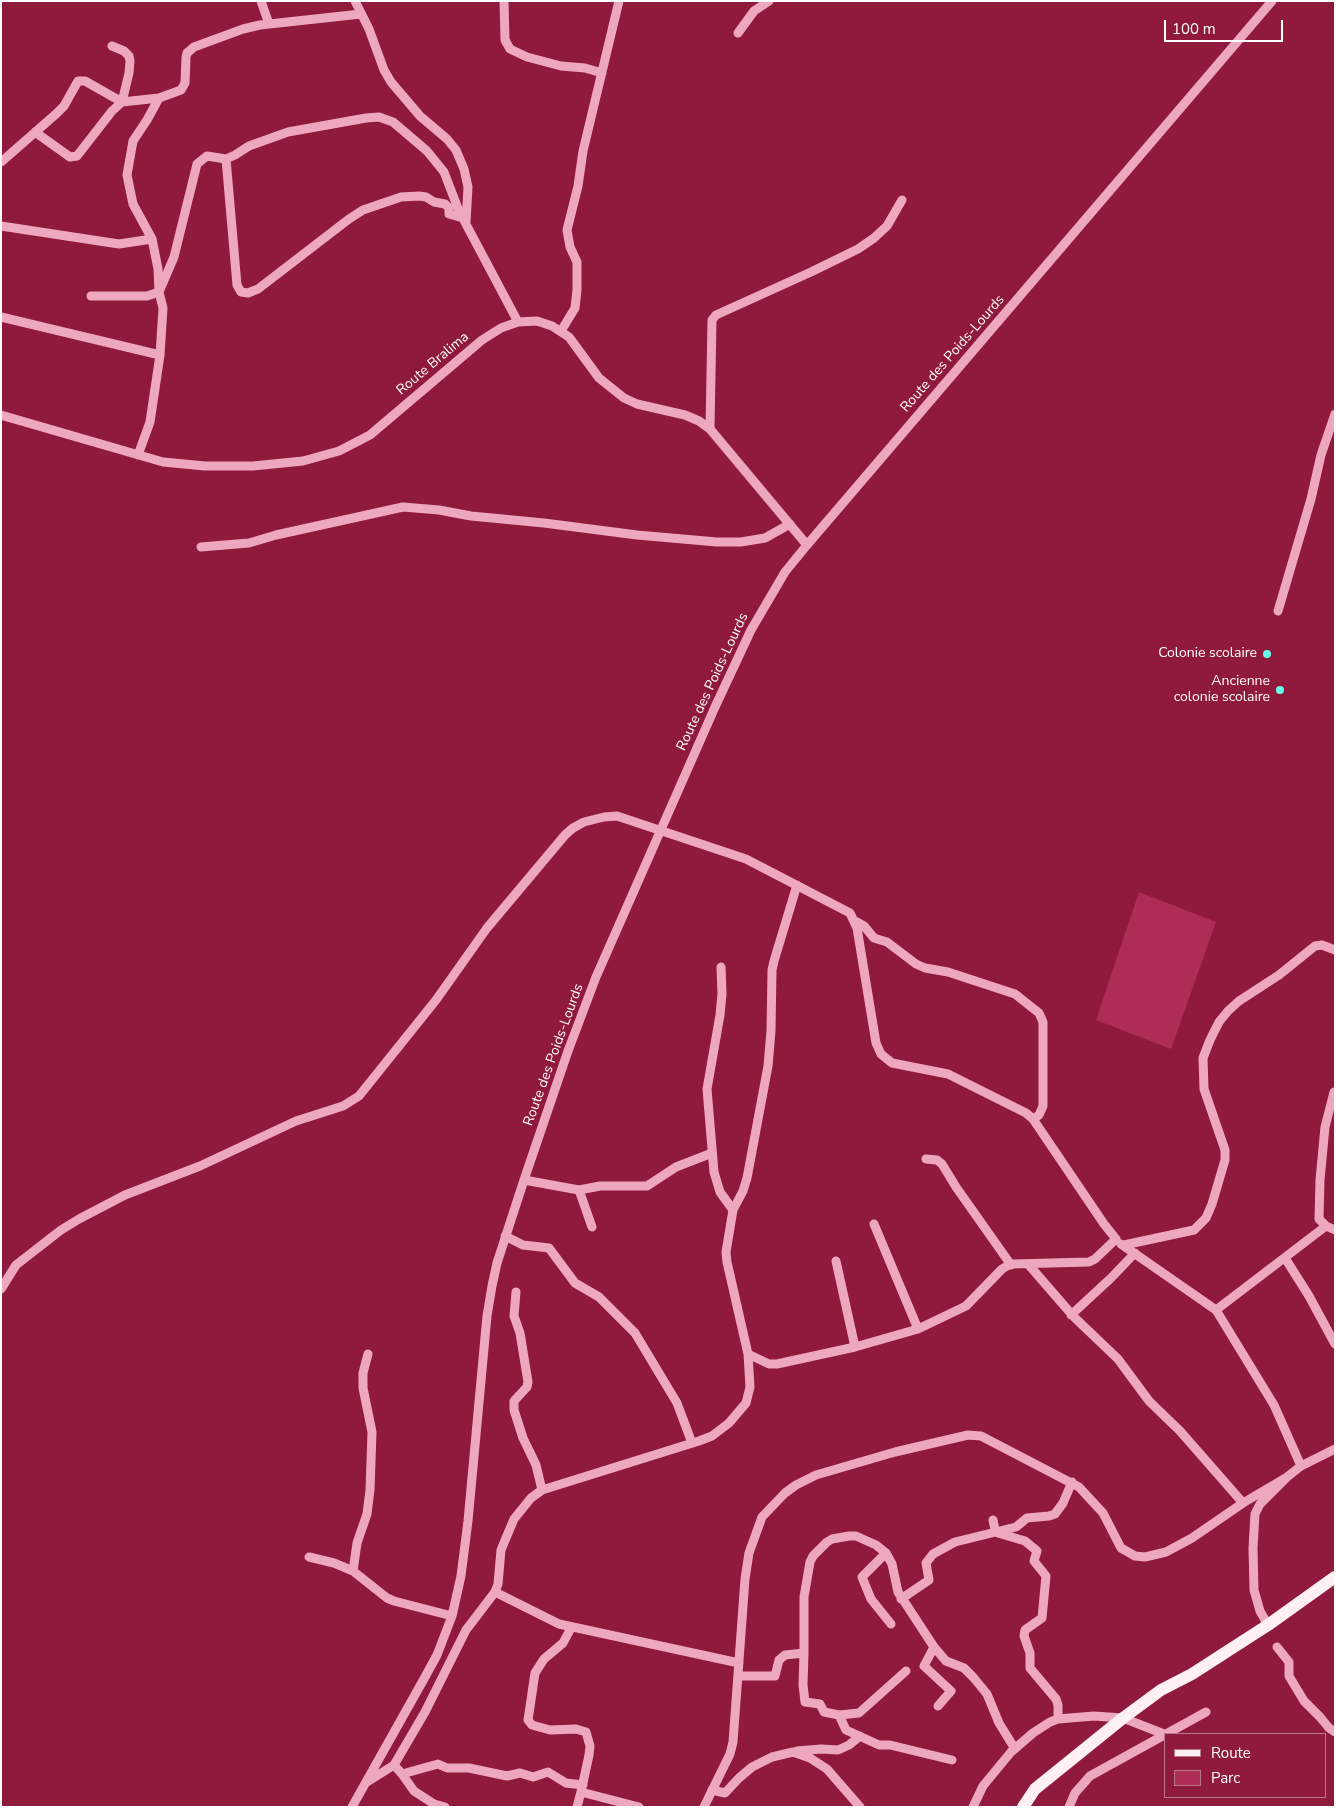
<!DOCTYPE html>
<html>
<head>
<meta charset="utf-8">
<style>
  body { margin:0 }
  #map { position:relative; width:1336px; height:1808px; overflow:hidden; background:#901a3b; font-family:"Nunito Sans",sans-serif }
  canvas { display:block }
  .frame { position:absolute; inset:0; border:2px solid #fff; pointer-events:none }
  .legend { position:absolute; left:1164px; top:1733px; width:162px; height:65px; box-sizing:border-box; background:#901a3b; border:1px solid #bc7689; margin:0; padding:6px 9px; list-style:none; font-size:15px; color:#fff }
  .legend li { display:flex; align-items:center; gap:10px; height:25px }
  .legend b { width:25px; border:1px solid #bc7689 }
  .scale { position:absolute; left:1164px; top:20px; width:119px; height:22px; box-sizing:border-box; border:2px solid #fff; border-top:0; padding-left:6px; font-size:15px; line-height:18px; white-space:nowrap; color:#fff; -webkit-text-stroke:4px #901a3b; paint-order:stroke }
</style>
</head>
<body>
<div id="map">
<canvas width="1336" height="1808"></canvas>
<div class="frame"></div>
<ul class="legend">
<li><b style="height:6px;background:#fff0f3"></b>Route</li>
<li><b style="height:14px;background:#ae2d54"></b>Parc</li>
</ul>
<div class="scale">100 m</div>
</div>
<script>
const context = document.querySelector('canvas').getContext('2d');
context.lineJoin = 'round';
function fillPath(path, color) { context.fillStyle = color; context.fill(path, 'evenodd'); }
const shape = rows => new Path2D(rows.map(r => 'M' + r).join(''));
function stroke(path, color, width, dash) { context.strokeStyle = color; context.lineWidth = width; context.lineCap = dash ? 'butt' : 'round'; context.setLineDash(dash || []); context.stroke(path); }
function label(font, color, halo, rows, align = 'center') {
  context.font = font + ' "Nunito Sans",sans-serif'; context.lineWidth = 4; context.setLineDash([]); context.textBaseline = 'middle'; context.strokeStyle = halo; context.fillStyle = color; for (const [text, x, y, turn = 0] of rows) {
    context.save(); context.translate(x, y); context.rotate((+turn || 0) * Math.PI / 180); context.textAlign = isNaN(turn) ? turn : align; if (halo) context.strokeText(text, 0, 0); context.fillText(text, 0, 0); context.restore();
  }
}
const green = shape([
  [1139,892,1216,922,1171,1049,1096,1020]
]);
const minor = shape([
  [261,1,269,24],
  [355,1,369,29,384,70,391,82,420,116,447,139,456,150,464,169,468,187,466,222],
  [504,1,505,40,510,49,527,57,561,66,585,68,602,73],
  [738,33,754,11,769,1],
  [35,132,70,157,77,156,112,111,122,102,159,98,181,90,185,83,186,57,187,53,194,47,243,29,260,25,361,14],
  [1,162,56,114,64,106,78,81,85,81,122,102,129,73,130,61,129,56,124,51,112,46],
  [463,218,449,214,449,208,445,204,434,202,426,197,419,196,401,197,363,210,349,219,258,289,248,293,241,292,237,285,226,159,235,155,249,146,288,132,366,118,379,117,393,122,427,151,444,172,459,211,518,322],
  [1,226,119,244,152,239],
  [91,296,147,296,159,292,174,257,197,164,207,156,226,159],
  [1,317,160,355],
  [561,331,575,308,577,290,577,262,570,247,567,230,578,186,583,151,619,1],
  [1,415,163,462,205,466,253,466,303,461,339,451,370,435,482,340,501,328,518,322,537,321,552,326,569,337,599,378,624,398,637,404,685,415,699,421,710,429,807,545],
  [710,429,712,320,716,315,811,272,858,249,874,238,887,226,902,200],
  [138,455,150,422,160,355,163,308,159,292,158,269,152,239,133,204,127,175,133,141,147,120,159,98],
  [201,547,249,543,276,535,403,507,439,510,471,516,544,523,637,535,717,542,741,542,765,538,790,524],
  [1278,611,1311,499,1321,455,1335,414],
  [855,921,864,926,874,938,887,942,916,964,925,968,948,972,1015,994,1039,1013,1043,1022,1043,1106,1039,1115,1033,1119],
  [721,967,722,994,720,1015,707,1089,714,1172,720,1192,733,1210],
  [926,1159,937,1160,942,1164,956,1187,1011,1265],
  [524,1180,579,1190,592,1227],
  [579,1190,600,1186,647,1186,676,1167,712,1153],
  [874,1224,918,1329],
  [1326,1226,1319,1219,1320,1180,1325,1127,1334,1092],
  [505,1236,523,1245,549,1248,575,1283,599,1297,635,1333,677,1403,692,1443],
  [1121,1244,1216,1310,1326,1226,1335,1230],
  [1124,1245,1194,1230,1206,1218,1212,1204,1225,1160,1225,1150,1204,1089,1203,1058,1210,1040,1219,1022,1228,1011,1239,1001,1279,975,1315,946,1322,945,1335,950],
  [1285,1258,1309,1296,1335,1344],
  [836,1261,855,1347],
  [1028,1264,1074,1317,1118,1359,1149,1401,1180,1431,1243,1503],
  [1,1289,16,1265,61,1230,79,1219,125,1195,200,1166,296,1121,343,1106,359,1096,436,1000,487,928,565,835,573,828,584,822,604,817,617,816,746,859,850,913,857,928,876,1043,881,1054,892,1063,948,1074,1026,1113,1033,1119,1104,1224,1116,1239,1095,1259,1089,1262,1013,1264,1007,1266,1002,1269,966,1306,918,1329,855,1347,777,1364,769,1364,748,1354],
  [516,1292,514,1316,520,1333,528,1382,527,1387,514,1401,514,1410,523,1438,536,1465,542,1490],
  [1216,1310,1274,1405,1301,1466],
  [1071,1315,1111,1278,1135,1253],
  [993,1520,995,1530,998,1533,1025,1541,1037,1551,1034,1561,1046,1576,1042,1618,1025,1630,1024,1636,1030,1653,1030,1668,1056,1699,1058,1705,1058,1719],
  [886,1553,862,1577,871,1599,891,1624],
  [309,1557,334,1563,353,1571,387,1598,394,1601,452,1616],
  [353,1571,357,1543,367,1514,370,1490,372,1432,363,1388,363,1373,368,1354],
  [495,1592,559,1624,739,1663],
  [901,1599,929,1580,926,1563,933,1554,955,1542,1016,1527,1027,1518,1049,1516,1055,1514,1063,1503,1072,1482],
  [1268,1625,1260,1611,1254,1590,1253,1548,1255,1514,1260,1504,1287,1477,1301,1466,1335,1449],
  [571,1628,563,1643,544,1659,535,1673,528,1720,532,1725,550,1730,576,1729,586,1732,590,1746,589,1755,581,1792],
  [934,1647,946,1661,964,1668,973,1677,987,1694,999,1723,1015,1749],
  [1277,1647,1289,1662,1289,1676,1304,1701,1320,1717,1329,1728,1335,1732],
  [804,1653,803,1685,805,1702,820,1704,824,1712,839,1715,846,1730,879,1745,890,1745,952,1760],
  [738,1676,775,1676,779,1660,785,1655,804,1653,804,1597,810,1562,813,1556,827,1542,832,1539,849,1536,856,1536,876,1545,886,1553,892,1564,898,1592,934,1647,924,1666,951,1691,938,1706],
  [839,1715,859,1713,906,1671],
  [797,1751,821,1749,838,1750,849,1745,860,1736],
  [394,1765,402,1774,438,1764,447,1768,469,1768,507,1776,520,1773,533,1777,548,1772,566,1783,583,1785],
  [402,1774,414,1791,434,1804,445,1807],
  [367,1782,394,1765,425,1712,466,1630,495,1592,498,1584,501,1550,506,1538,514,1519,531,1498,542,1490,699,1441,712,1436,729,1423,746,1403,750,1387,748,1354,727,1262,726,1252,733,1210,743,1191,747,1178,768,1066,771,1031,772,970,774,961,797,885],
  [711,1793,712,1790,725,1793,739,1778,752,1767,772,1757,793,1752,810,1758,827,1769,860,1807],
  [352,1807,425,1677,437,1655,452,1616,461,1576,468,1521,487,1316,492,1286,497,1263,524,1180,568,1051,596,977,715,707,751,630,785,572,807,545,1272,1],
  [577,1807,581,1792,639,1807],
  [704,1807,730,1754,733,1742,745,1579,749,1553,762,1517,785,1493,796,1485,816,1475,895,1452,968,1435,981,1436,1079,1487,1103,1513,1121,1548,1135,1556,1145,1557,1166,1552,1192,1538,1243,1503,1287,1477],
  [973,1807,983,1786,1011,1752,1033,1733,1050,1722,1058,1719,1094,1716,1123,1718,1164,1734],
  [1069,1807,1075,1793,1090,1776,1206,1712]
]);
const major = shape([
  [1023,1807,1035,1789,1123,1718,1161,1690,1192,1674,1268,1625,1335,1577]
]);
const markers = [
  [1267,654,5,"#66ffea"],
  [1280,690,5,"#66ffea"]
];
const streetNames = [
  ["Route des Poids-Lourds",953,354,-49],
  ["Route Bralima",433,364,-40],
  ["Route des Poids-Lourds",713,682,-65],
  ["Route des Poids-Lourds",554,1055,-70]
];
const poiNames = [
  ["Colonie scolaire",1257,654],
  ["Ancienne",1270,682],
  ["colonie scolaire",1270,698]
];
fillPath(green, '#ae2d54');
stroke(minor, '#eea8bd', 9);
stroke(major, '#fff0f3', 12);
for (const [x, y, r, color] of markers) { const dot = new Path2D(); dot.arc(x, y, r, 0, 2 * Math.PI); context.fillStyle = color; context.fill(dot); stroke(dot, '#901a3b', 2); }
label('14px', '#fff', '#901a3b', streetNames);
label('14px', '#fff', '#901a3b', poiNames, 'right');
</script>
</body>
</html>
